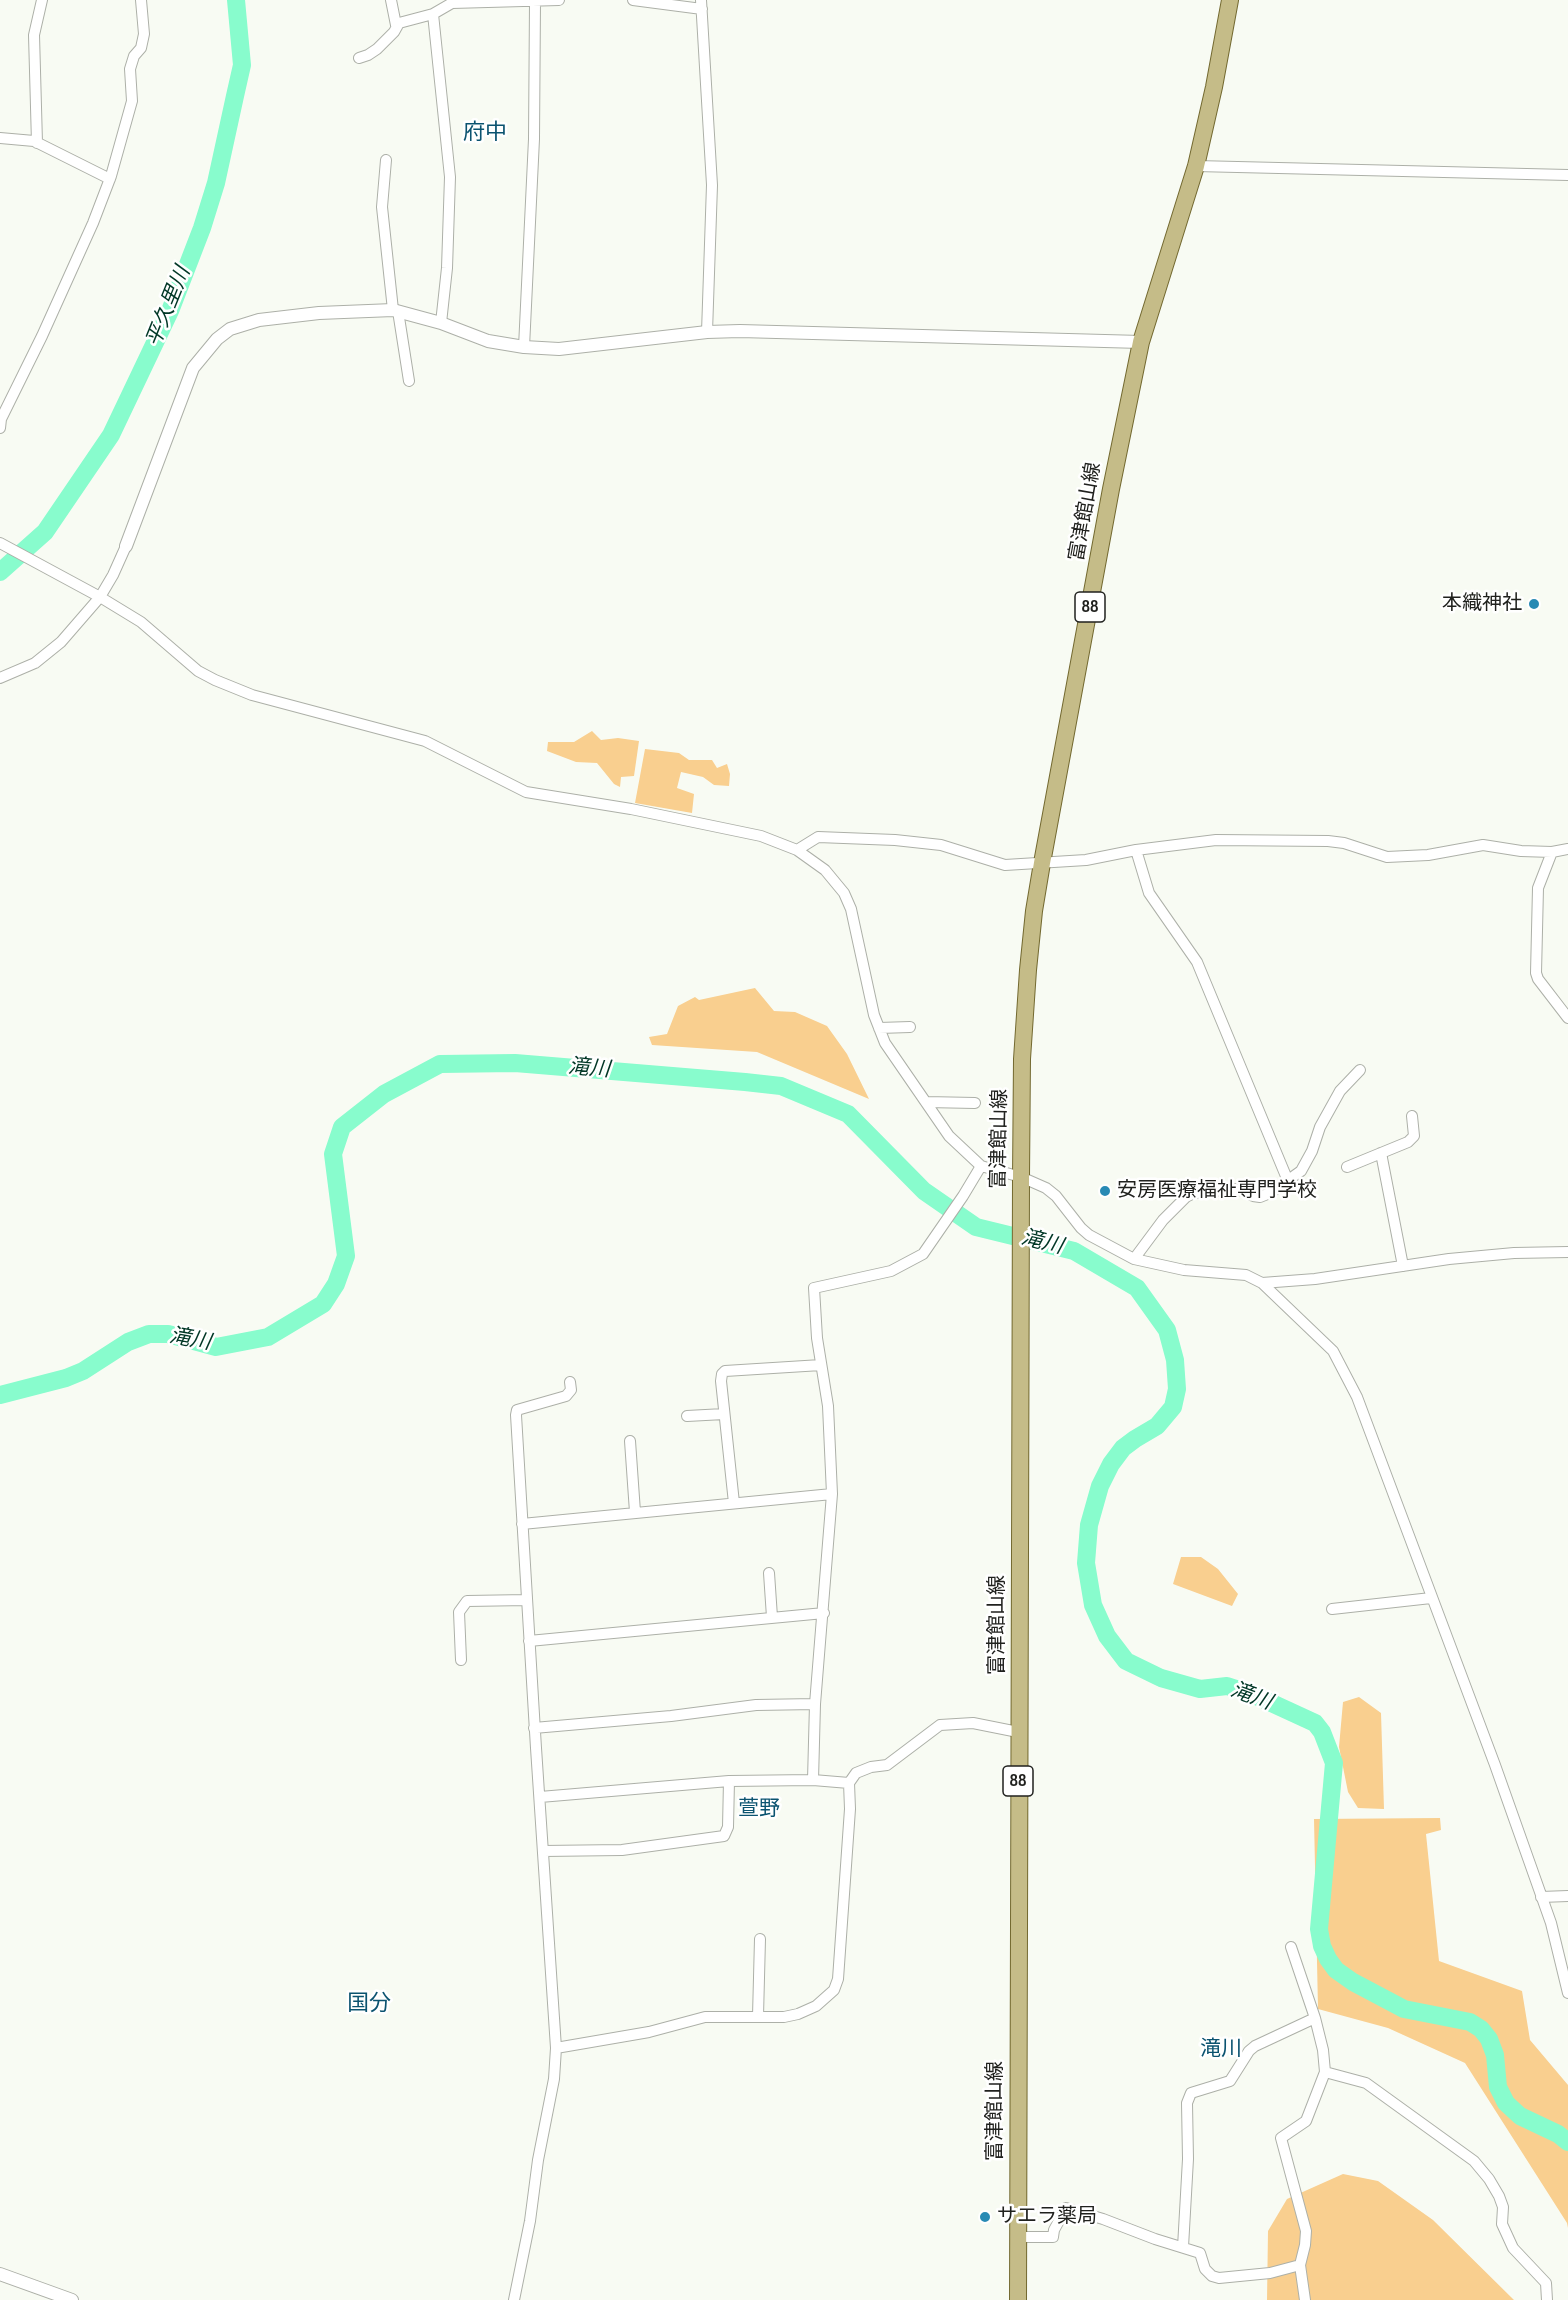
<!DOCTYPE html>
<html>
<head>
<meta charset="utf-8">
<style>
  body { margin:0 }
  canvas { display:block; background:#f8fbf3 }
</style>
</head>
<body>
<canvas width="1568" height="2300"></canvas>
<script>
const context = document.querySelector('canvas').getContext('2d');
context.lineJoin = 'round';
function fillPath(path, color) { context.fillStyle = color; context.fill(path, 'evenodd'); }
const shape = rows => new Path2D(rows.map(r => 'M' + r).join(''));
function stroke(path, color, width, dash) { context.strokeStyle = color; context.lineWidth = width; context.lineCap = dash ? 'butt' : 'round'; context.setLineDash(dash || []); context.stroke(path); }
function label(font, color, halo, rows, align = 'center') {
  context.font = font + ' "Sofia Sans Condensed","Noto Sans JP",sans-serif'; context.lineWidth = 5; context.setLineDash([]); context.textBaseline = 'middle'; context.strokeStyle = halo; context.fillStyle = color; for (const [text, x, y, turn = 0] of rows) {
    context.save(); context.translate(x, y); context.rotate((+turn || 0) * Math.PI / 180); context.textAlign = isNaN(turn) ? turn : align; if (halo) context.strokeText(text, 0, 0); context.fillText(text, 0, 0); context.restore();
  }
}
const green = shape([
  [592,731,601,740,618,738,639,741,634,776,621,777,620,787,614,784,597,763,576,762,547,751,548,742,574,742],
  [645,749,679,753,689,760,712,760,717,768,727,764,730,774,729,786,714,785,703,777,681,772,677,788,694,794,692,813,635,803],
  [755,988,774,1011,795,1012,827,1026,847,1054,869,1099,757,1052,652,1045,649,1037,667,1034,678,1006,695,997,699,1000],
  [1181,1557,1201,1557,1218,1569,1238,1594,1232,1606,1173,1584],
  [1359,1697,1381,1713,1384,1809,1358,1808,1348,1792,1339,1747,1343,1702],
  [1440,1818,1441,1830,1426,1834,1439,1961,1522,1991,1530,2040,1568,2085,1568,2228,1567,2223,1465,2063,1388,2028,1318,2009,1314,1819],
  [1343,2174,1378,2181,1433,2220,1514,2300,1267,2300,1268,2231,1287,2199]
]);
const river = shape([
  [0,572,45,532,111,435,170,311,202,228,216,183,235,96,242,65,236,0],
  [0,1395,66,1378,83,1371,128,1342,149,1334,168,1334,216,1347,268,1337,323,1304,336,1284,346,1256,333,1154,342,1127,384,1094,440,1064,515,1063,745,1082,781,1086,848,1114,924,1191,976,1227,1074,1251,1137,1288,1167,1330,1175,1360,1177,1389,1173,1407,1157,1426,1135,1439,1123,1448,1111,1464,1100,1486,1089,1525,1086,1563,1093,1605,1107,1636,1126,1661,1161,1678,1200,1689,1227,1686,1252,1694,1315,1723,1322,1732,1334,1763,1319,1929,1322,1946,1328,1959,1336,1970,1353,1982,1404,2009,1470,2022,1481,2029,1489,2039,1495,2055,1498,2087,1506,2103,1520,2116,1558,2134,1568,2142]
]);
const minor = shape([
  [391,0,396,25],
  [633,0,702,9],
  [701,0,712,185,707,332],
  [433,14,450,177,447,268,441,323],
  [359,58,368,55,377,49,394,32,399,23,433,14,452,3,559,0],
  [0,138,34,141,110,179],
  [37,143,34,35,42,0],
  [386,160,382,207,393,310],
  [1196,166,1568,175],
  [398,311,409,381],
  [524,347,534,139,535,2],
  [0,428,1,419,42,336,93,223,111,176,132,101,130,69,134,56,141,48,144,34,141,0],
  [0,543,100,597,141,622,198,671,215,680,252,695,425,741,526,792,631,809,761,836,797,850,825,870,844,893,851,909,874,1015,885,1043,949,1136,981,1166,1021,1177,1046,1188,1056,1196,1081,1228,1089,1235,1134,1259,1184,1270,1246,1275,1262,1283,1333,1351,1357,1397,1495,1765,1551,1923,1568,1993],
  [0,678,35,663,61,642,100,597,113,575,126,546],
  [797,850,818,837,895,840,941,845,1005,865,1086,860,1136,850,1216,840,1328,841,1344,843,1387,857,1428,855,1483,845,1521,851,1552,852,1568,849],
  [1136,850,1149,893,1197,962,1288,1181],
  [1552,852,1538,888,1536,973,1538,979,1568,1018],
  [879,1028,910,1027],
  [926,1102,975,1103],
  [1381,1153,1403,1266],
  [1347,1167,1408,1142,1414,1136,1412,1116],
  [1134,1259,1163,1220,1186,1197,1194,1193,1234,1189,1243,1191,1253,1196,1260,1197,1270,1193,1301,1171,1312,1151,1320,1127,1340,1091,1360,1070],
  [1262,1283,1315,1279,1449,1259,1514,1253,1568,1252],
  [687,1416,724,1414],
  [630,1441,635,1512],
  [734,1503,721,1381,722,1374,725,1371,821,1365],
  [522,1524,832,1494],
  [769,1573,772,1617],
  [1332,1609,1431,1598],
  [529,1641,824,1613],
  [461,1660,459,1612,467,1601,527,1600],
  [534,1728,671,1716,756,1705,815,1704],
  [813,1780,815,1704,832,1494,828,1406,817,1338,814,1288,891,1271,923,1254,963,1196,981,1166],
  [849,1783,856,1773,871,1767,887,1765,940,1725,973,1723,1018,1732],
  [540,1797,729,1781,813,1780,849,1783,850,1809,838,1979,834,1990,816,2006,798,2014,784,2017,705,2017,649,2032,556,2048],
  [543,1851,622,1850,724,1836,728,1827,729,1781],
  [1541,1897,1568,1896],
  [1291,1947,1315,2018,1323,2050,1325,2072,1306,2121,1281,2138,1306,2231,1305,2245,1300,2265,1305,2300],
  [758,2016,760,1939],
  [1325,2072,1366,2083,1474,2161,1489,2179,1499,2196,1503,2207,1502,2224,1513,2248,1546,2283,1547,2300],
  [1017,2237,1053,2237,1054,2230,1066,2208,1103,2219,1155,2239,1200,2253,1205,2269,1212,2276,1219,2278,1270,2273,1300,2265],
  [1183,2247,1188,2159,1187,2103,1191,2093,1230,2081,1249,2051,1255,2046,1315,2018],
  [514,2300,530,2221,538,2160,554,2079,556,2048,536,1748,516,1415,517,1410,566,1396,571,1390,570,1382]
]);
const tertiary = shape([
  [126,546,193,368,217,339,230,329,259,320,319,313,393,310,441,323,488,341,524,347,559,349,707,332,740,331,1141,342],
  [0,2274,72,2300]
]);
const primary = shape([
  [1018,2300,1021,1177,1022,1059,1028,970,1034,911,1042,863,1111,489,1141,342,1196,166,1214,87,1230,0]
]);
const markers = [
  [1534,604,6,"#288ab4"],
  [1105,1191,6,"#288ab4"],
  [985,2217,6,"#288ab4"]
];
const shields = [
  [1090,607,30],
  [1018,1781,30]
];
const shieldNames = [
  ["88",1090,607],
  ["88",1018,1781]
];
const streetNames = [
  ["富津館山線",1086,512,-80],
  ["富津館山線",1000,1139,-89],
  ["富津館山線",998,1625,-90],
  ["富津館山線",996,2111,-90]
];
const poiNames = [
  ["本織神社",1522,604,"right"],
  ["安房医療福祉専門学校",1117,1191],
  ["サエラ薬局",997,2217]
];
const waterNames = [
  ["平久里川",169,307,-68],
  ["滝川",589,1069,5],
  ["滝川",1042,1243,14],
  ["滝川",190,1340,10],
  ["滝川",1251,1697,20]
];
const neighbourhoodNames = [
  ["萱野",759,1810],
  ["滝川",1221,2050]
];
const quarterNames = [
  ["府中",485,133],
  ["国分",369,2004]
];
fillPath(green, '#f9cf8f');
stroke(river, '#88fccd', 18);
stroke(minor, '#adb0a8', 12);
stroke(tertiary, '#adb0a8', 14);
stroke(primary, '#736930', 18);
stroke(minor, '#fff', 10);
stroke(tertiary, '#fff', 12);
stroke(primary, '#c5bc88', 16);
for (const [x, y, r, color] of markers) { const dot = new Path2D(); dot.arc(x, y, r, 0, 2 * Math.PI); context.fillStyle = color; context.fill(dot); stroke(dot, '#fff', 2); }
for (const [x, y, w] of shields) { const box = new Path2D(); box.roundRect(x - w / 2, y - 15, w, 30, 4.5); context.fillStyle = '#fff'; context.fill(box); stroke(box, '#20211e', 1.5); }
label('bold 18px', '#20211e', null, shieldNames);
label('20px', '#20211e', '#fff', streetNames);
label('20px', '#20211e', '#fff', poiNames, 'left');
label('italic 21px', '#013726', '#fff', waterNames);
label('21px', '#0b5370', '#fff', neighbourhoodNames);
label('22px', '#0b5370', '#fff', quarterNames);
</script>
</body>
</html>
